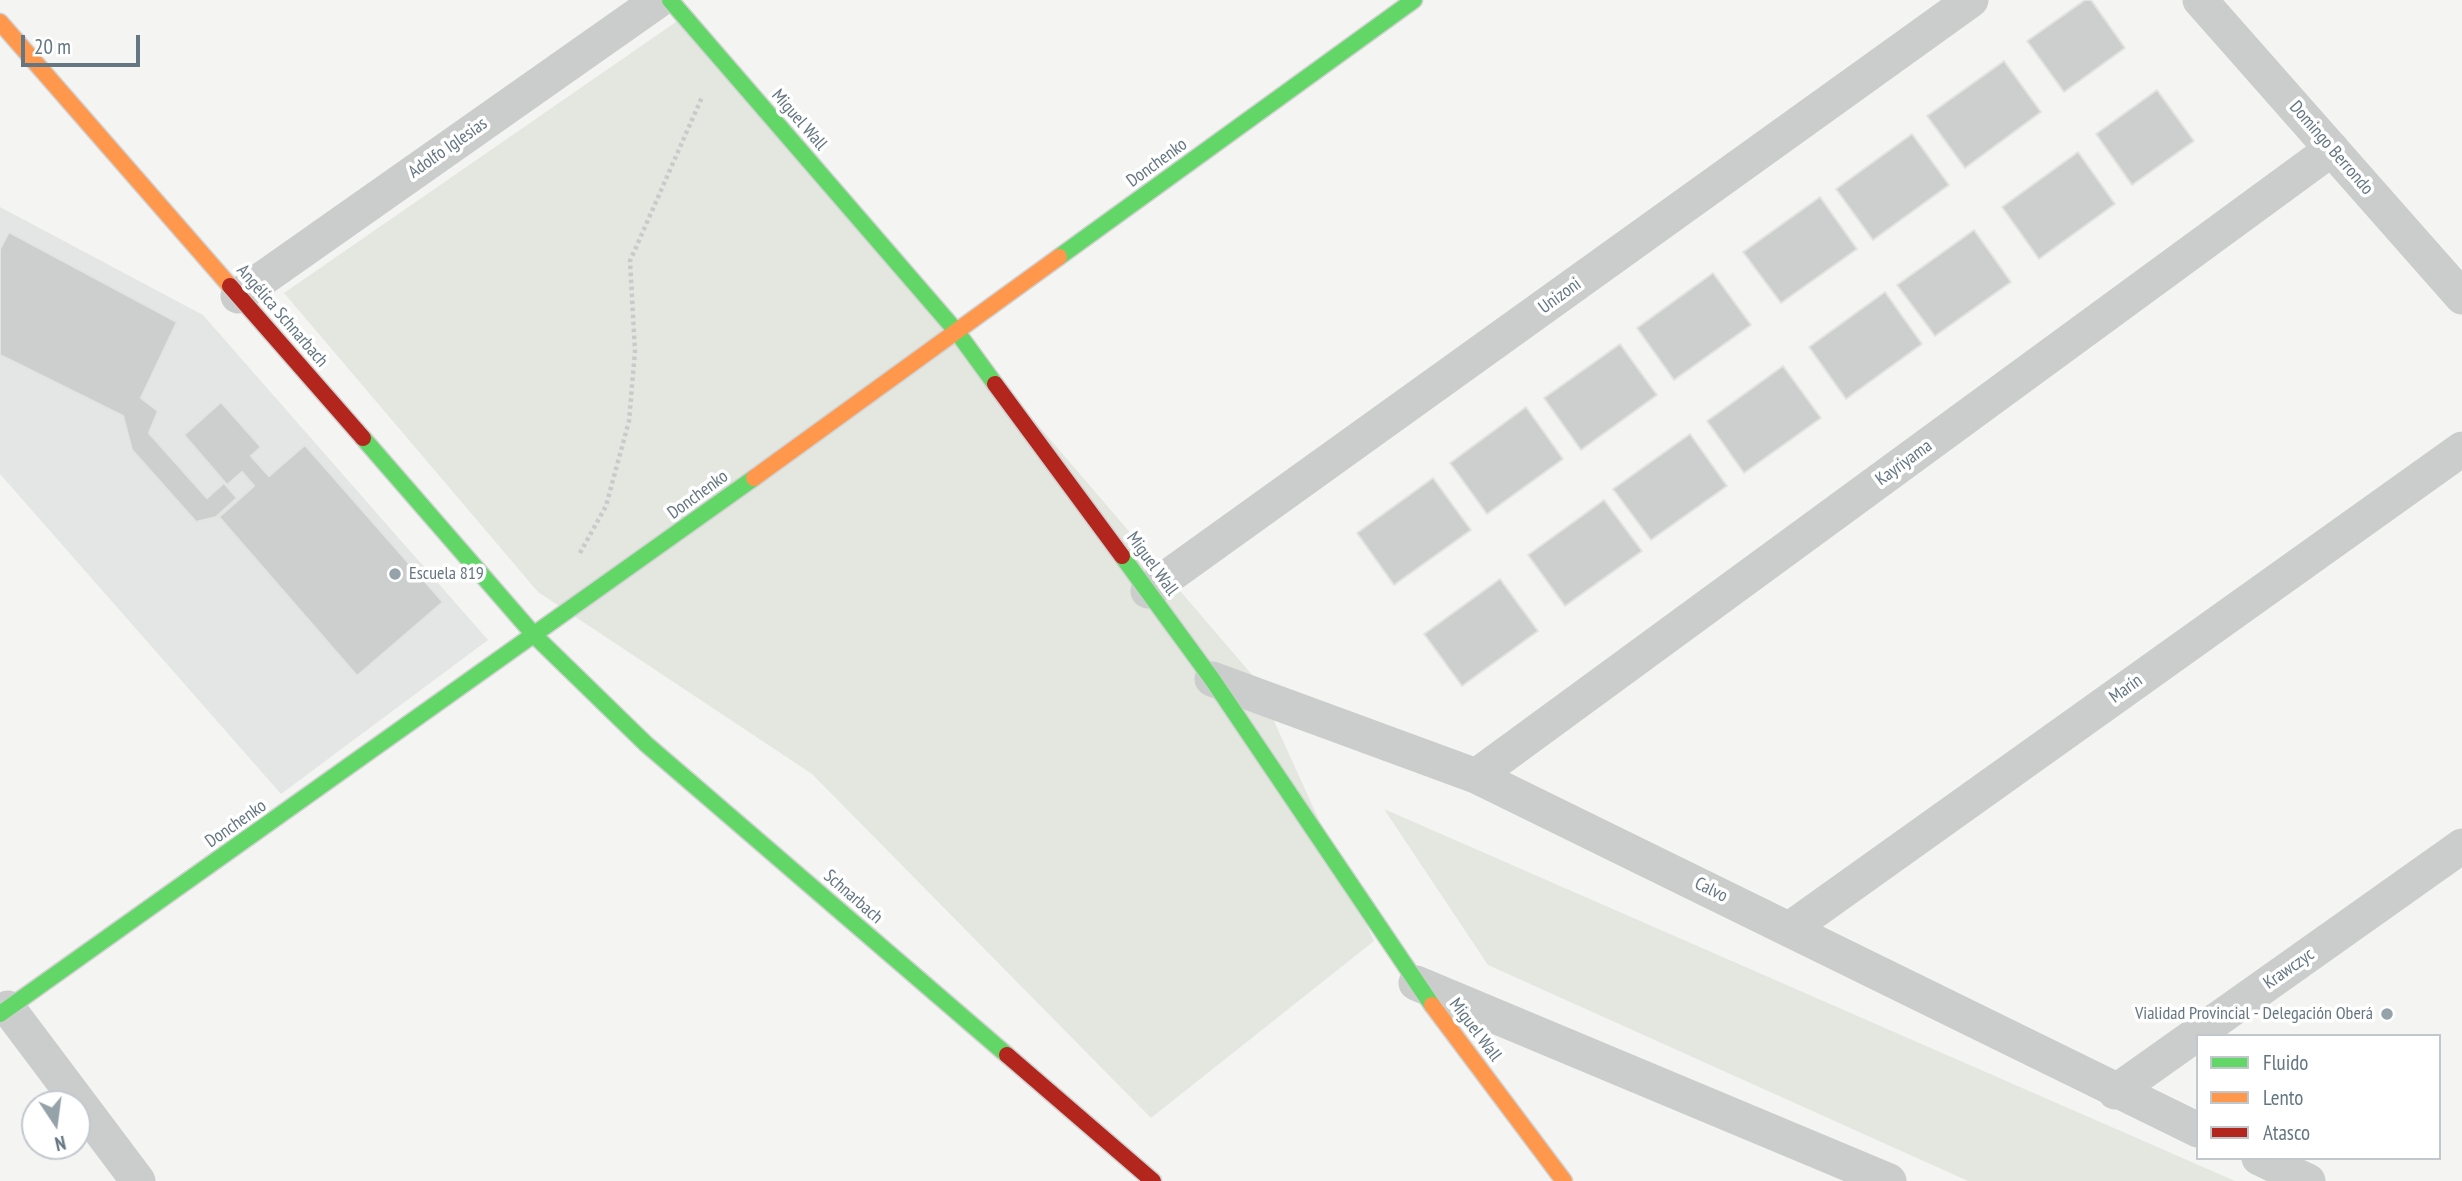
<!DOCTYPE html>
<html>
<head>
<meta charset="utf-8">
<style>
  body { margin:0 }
  #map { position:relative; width:2462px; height:1181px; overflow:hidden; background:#f4f4f2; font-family:"PT Sans Narrow",sans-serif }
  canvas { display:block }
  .legend { position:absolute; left:2196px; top:1034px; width:245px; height:126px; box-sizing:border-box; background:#fff; border:2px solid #c1c8cd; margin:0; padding:9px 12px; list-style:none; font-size:21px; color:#647682 }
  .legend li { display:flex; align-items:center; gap:14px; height:35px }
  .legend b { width:35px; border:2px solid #c1c8cd }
  .north { position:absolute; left:21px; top:1090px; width:70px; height:70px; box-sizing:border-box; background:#fff; border:2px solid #c1c8cd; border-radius:50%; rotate:167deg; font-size:19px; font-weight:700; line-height:28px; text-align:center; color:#647682 }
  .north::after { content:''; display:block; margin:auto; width:24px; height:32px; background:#96a2a9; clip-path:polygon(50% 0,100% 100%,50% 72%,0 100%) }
  .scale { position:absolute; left:21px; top:35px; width:119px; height:32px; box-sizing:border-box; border:4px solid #647682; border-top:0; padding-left:9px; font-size:21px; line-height:24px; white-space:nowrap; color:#647682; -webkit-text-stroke:5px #fff; paint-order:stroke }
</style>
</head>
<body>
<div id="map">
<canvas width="2462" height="1181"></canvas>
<ul class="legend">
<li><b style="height:9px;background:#63d668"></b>Fluido</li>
<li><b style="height:9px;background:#ff974d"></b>Lento</li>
<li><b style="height:9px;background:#b3261e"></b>Atasco</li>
</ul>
<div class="north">N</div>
<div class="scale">20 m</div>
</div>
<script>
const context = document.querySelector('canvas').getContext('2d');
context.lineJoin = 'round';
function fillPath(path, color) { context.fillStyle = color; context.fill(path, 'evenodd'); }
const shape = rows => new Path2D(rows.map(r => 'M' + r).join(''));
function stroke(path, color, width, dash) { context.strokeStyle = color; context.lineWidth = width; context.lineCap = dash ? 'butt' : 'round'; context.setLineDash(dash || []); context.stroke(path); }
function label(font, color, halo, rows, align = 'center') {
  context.font = font + ' "PT Sans Narrow",sans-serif'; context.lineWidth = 7; context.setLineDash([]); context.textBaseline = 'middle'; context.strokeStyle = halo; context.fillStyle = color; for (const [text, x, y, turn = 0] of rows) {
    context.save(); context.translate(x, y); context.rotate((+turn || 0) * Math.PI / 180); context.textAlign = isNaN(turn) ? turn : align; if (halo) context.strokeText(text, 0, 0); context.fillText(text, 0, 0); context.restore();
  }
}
const built = shape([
  [0,207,203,315,488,640,281,794,0,474]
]);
const green = shape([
  [686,15,1254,677,1374,941,1151,1118,812,774,538,592,284,293],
  [1384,809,2235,1181,1968,1181,1488,965]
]);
const building = shape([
  [2085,0,2091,0,2125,48,2064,92,2027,41,2085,0],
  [2004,61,2041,112,1965,168,1927,116,2004,61],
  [2157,90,2194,141,2132,185,2096,134,2157,90],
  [1912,134,1949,185,1873,240,1836,189,1912,134],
  [2078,152,2115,204,2039,259,2002,207,2078,152],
  [1820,197,1857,249,1781,303,1743,252,1820,197],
  [1974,230,2011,282,1935,336,1897,285,1974,230],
  [9,232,177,322,141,398,158,411,149,433,207,498,224,483,237,498,216,517,196,522,132,450,123,416,0,355,0,249,9,232],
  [1713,273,1751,325,1674,380,1637,328,1713,273],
  [1885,292,1922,344,1846,399,1809,347,1885,292],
  [1620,344,1657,395,1581,450,1544,398,1620,344],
  [1783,366,1821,418,1744,473,1707,421,1783,366],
  [221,402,261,447,251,456,269,476,305,445,443,602,357,676,219,517,254,486,242,472,227,485,184,435,221,402],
  [1526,407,1563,459,1487,514,1450,463,1526,407],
  [1690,434,1727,486,1651,540,1613,489,1690,434],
  [1433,478,1471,530,1394,585,1357,533,1433,478],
  [1604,500,1642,551,1565,606,1528,555,1604,500],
  [1500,579,1538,631,1462,686,1424,634,1500,579]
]);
const path = shape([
  [580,553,606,506,629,421,635,351,630,261,702,97]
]);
const street = shape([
  [2200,0,2462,297],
  [238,296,659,0],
  [1148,591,1971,0],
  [1212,679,1476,776,2198,1130],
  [1476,776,2332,149],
  [1791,928,2462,449],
  [1416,983,1889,1181],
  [8,1008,138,1181],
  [2115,1092,2462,846],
  [2259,1158,2308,1181]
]);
const fast = shape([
  [670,0,957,332,995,384],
  [1059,257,1414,0],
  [363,438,535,636,646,744,1007,1055],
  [1122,556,1212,679,1432,1005],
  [0,1014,754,478]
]);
const slow = shape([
  [0,22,230,286],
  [754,478,1059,257],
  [1432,1005,1564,1181]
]);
const jam = shape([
  [230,286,363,438],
  [995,384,1122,556],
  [1007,1055,1153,1181]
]);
const markers = [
  [395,574,7,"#96a2a9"],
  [2387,1014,7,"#96a2a9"]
];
const streetNames = [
  ["Miguel Wall",799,120,49],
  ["Adolfo Iglesias",448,148,-35],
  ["Domingo Berrondo",2331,148,49],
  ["Donchenko",1157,163,-36],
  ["Unizoni",1560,296,-36],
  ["Angélica Schnarbach",282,316,49],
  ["Kayriyama",1904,463,-36],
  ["Donchenko",698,495,-36],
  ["Miguel Wall",1152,564,54],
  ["Marín",2126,689,-36],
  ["Donchenko",236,824,-35],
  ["Calvo",1711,890,26],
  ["Schnarbach",853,897,41],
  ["Krawczyc",2289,969,-35],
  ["Miguel Wall",1475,1030,53]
];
const poiNames = [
  ["Escuela 819",409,574],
  ["Vialidad Provincial - Delegación Oberá",2373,1014,"right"]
];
fillPath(built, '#e4e6e5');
fillPath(green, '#e4e7e0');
fillPath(building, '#cdcfce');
stroke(building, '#e3e3e2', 2);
stroke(fast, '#d0d2d2', 19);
stroke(slow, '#d0d2d2', 19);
stroke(jam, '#d0d2d2', 19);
stroke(path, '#cacaca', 4.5, [3.5, 3.5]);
stroke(street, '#cbcdcd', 35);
stroke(fast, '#63d668', 16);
stroke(slow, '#ff974d', 16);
stroke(jam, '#b3261e', 16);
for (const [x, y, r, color] of markers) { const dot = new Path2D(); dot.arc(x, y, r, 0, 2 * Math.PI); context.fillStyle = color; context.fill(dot); stroke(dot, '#fff', 2.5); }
label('18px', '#647682', '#fff', streetNames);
label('18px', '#647682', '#fff', poiNames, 'left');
</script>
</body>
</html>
